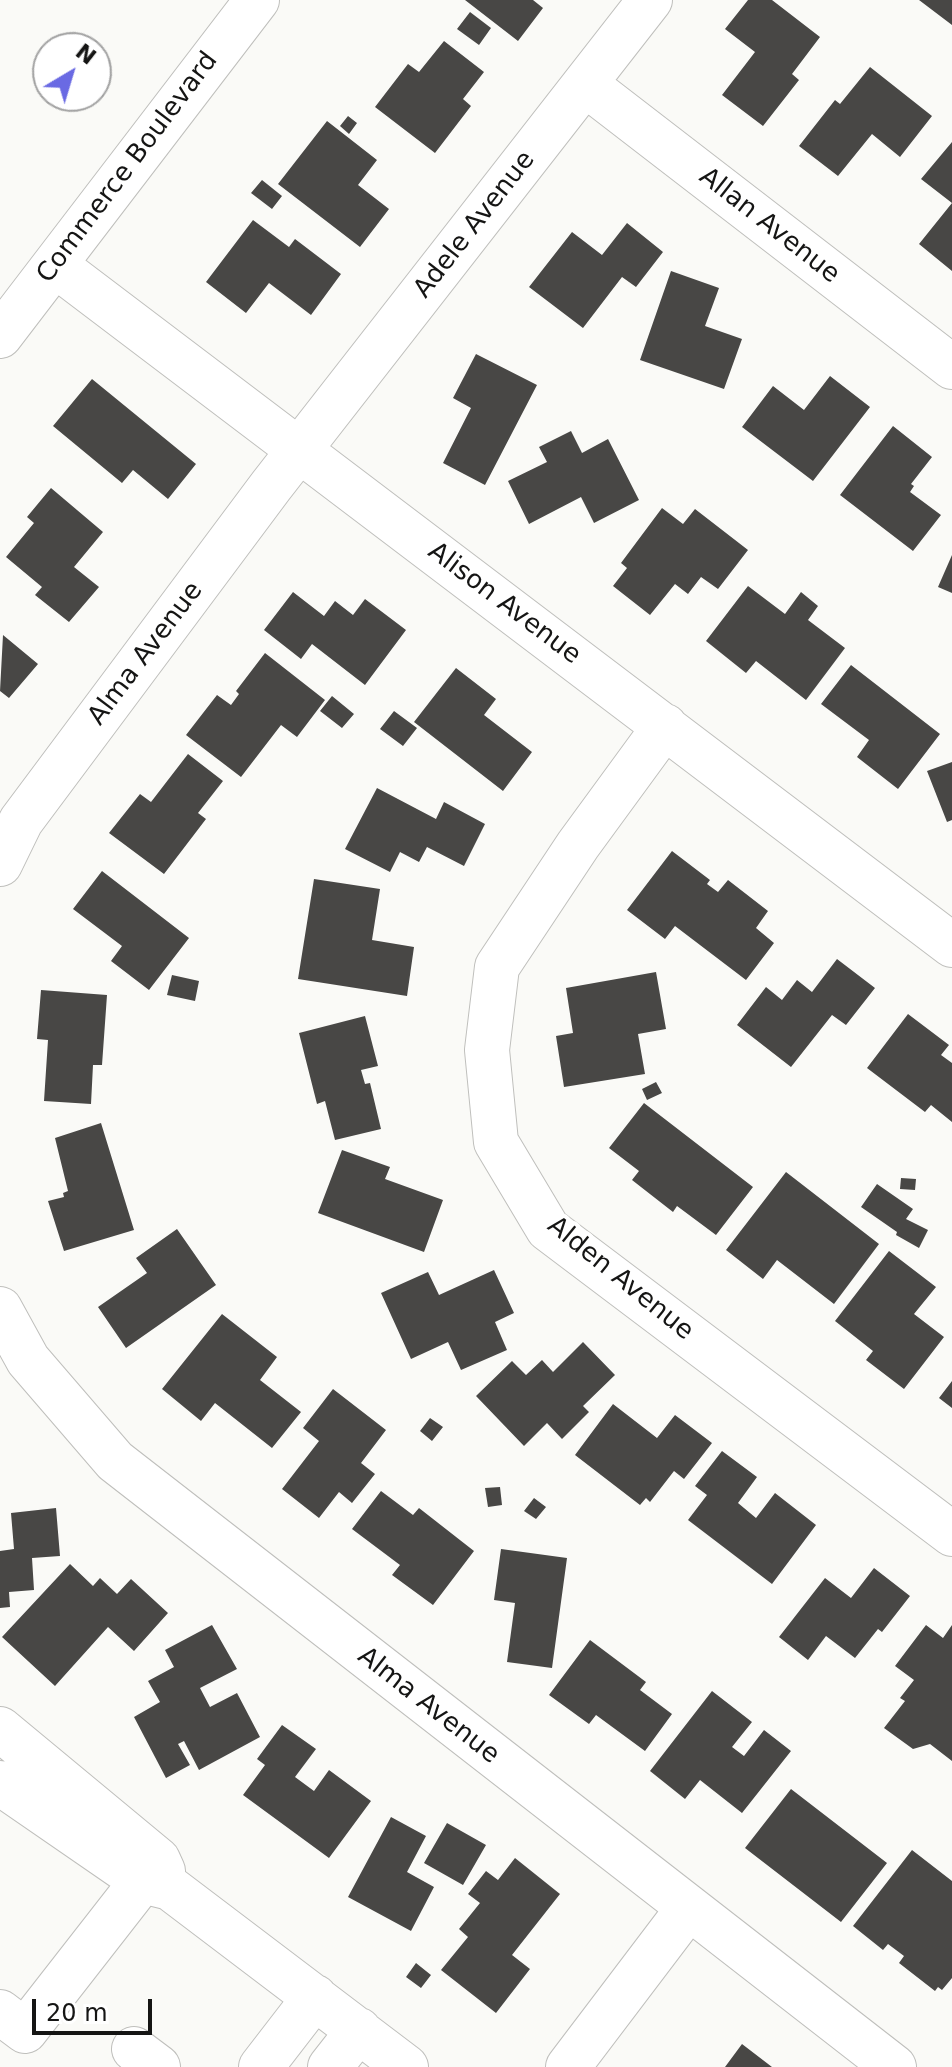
<!DOCTYPE html>
<html>
<head>
<meta charset="utf-8">
<style>
  body { margin:0 }
  #map { position:relative; width:952px; height:2067px; overflow:hidden; background:#fafaf7; font-family:"DejaVu Sans",sans-serif }
  canvas { display:block }
  .north { position:absolute; left:32px; top:32px; width:80px; height:80px; box-sizing:border-box; background:#fff; border:2px solid #a1a1a1; border-radius:50%; rotate:38deg; font-size:22px; font-weight:700; line-height:32px; text-align:center; color:#151514 }
  .north::after { content:''; display:block; margin:auto; width:28px; height:36px; background:#6a6ae3; clip-path:polygon(50% 0,100% 100%,50% 72%,0 100%) }
  .scale { position:absolute; left:32px; top:1999px; width:120px; height:36px; box-sizing:border-box; border:4px solid #151514; border-top:0; padding-left:10px; font-size:24px; line-height:28px; white-space:nowrap; color:#151514; -webkit-text-stroke:6px #fff; paint-order:stroke }
</style>
</head>
<body>
<div id="map">
<canvas width="952" height="2067"></canvas>
<div class="north">N</div>
<div class="scale">20 m</div>
</div>
<script>
const context = document.querySelector('canvas').getContext('2d');
context.lineJoin = 'round';
function fillPath(path, color) { context.fillStyle = color; context.fill(path, 'evenodd'); }
const shape = rows => new Path2D(rows.map(r => 'M' + r).join(''));
function stroke(path, color, width, dash) { context.strokeStyle = color; context.lineWidth = width; context.lineCap = dash ? 'butt' : 'round'; context.setLineDash(dash || []); context.stroke(path); }
function label(font, color, halo, rows, align = 'center') {
  context.font = font + ' "DejaVu Sans",sans-serif'; context.lineWidth = 8; context.setLineDash([]); context.textBaseline = 'middle'; context.strokeStyle = halo; context.fillStyle = color; for (const [text, x, y, turn = 0] of rows) {
    context.save(); context.translate(x, y); context.rotate((+turn || 0) * Math.PI / 180); context.textAlign = isNaN(turn) ? turn : align; if (halo) context.strokeText(text, 0, 0); context.fillText(text, 0, 0); context.restore();
  }
}
const building = shape([
  [465,0,533,0,543,8,518,41],
  [748,0,772,0,820,37,792,74,799,80,763,126,722,95,755,52,725,29],
  [919,0,952,0,952,25],
  [470,12,491,28,479,45,457,29],
  [444,41,484,72,463,99,471,106,435,153,375,107,408,64,419,72],
  [870,67,932,116,900,157,872,134,838,176,799,146,835,100,840,104],
  [348,116,357,123,349,134,340,126],
  [327,121,377,160,358,185,389,209,360,247,278,184],
  [952,142,952,271,919,244,952,203,921,179],
  [262,180,282,196,272,209,251,193],
  [253,220,289,247,295,239,341,274,311,315,269,283,246,313,206,282],
  [627,223,663,252,636,287,622,277,583,328,529,287,572,232,602,255],
  [671,271,719,288,705,326,742,339,724,389,640,360],
  [476,354,537,385,485,485,443,463,471,408,453,398],
  [830,376,870,407,813,481,742,427,773,386,804,410],
  [92,379,196,464,168,499,133,470,122,483,53,426],
  [893,426,932,457,911,484,914,486,910,492,941,515,913,551,840,495],
  [571,431,582,453,608,439,639,500,594,523,581,497,529,524,508,481,547,462,539,447],
  [51,488,103,532,74,567,99,587,69,622,35,595,42,587,6,557,34,523,27,517],
  [662,508,683,524,695,509,748,550,718,589,701,577,688,594,675,584,650,615,613,586,627,568,621,563],
  [952,555,952,593,938,587],
  [748,586,785,614,801,592,818,606,808,620,845,648,806,700,756,661,746,673,706,641],
  [293,592,324,616,335,601,353,615,365,599,406,630,365,685,312,644,301,659,264,630],
  [3,635,38,664,9,698,0,691],
  [265,653,325,700,297,737,281,725,241,777,186,735,217,695,231,705,239,694,236,691],
  [851,665,940,734,898,789,857,757,869,740,821,704],
  [456,668,496,699,484,715,532,752,503,791,414,722],
  [332,696,354,714,342,728,320,711],
  [394,711,417,728,403,746,380,729],
  [188,754,223,781,198,813,206,819,164,874,109,833,140,794,151,802],
  [952,762,952,820,947,822,927,771],
  [377,788,436,819,444,802,485,824,464,866,427,847,419,862,400,852,390,872,345,849],
  [672,851,710,880,707,884,718,892,728,880,768,911,756,928,774,943,746,980,675,926,665,939,627,910],
  [102,871,189,938,149,990,111,961,122,946,73,909],
  [314,879,380,889,372,940,414,947,407,996,298,979],
  [837,959,875,988,846,1025,832,1015,791,1067,737,1025,766,987,782,1000,797,980,812,992],
  [656,972,666,1029,638,1034,645,1074,564,1087,556,1036,573,1033,566,988],
  [172,975,199,981,195,1001,167,995],
  [41,990,107,995,102,1065,93,1065,91,1104,44,1101,48,1040,37,1039],
  [908,1014,949,1045,941,1055,952,1063,952,1122,931,1105,925,1112,867,1068],
  [365,1016,378,1066,361,1070,365,1084,370,1083,381,1129,335,1140,325,1101,317,1104,299,1033],
  [656,1082,662,1093,647,1100,642,1089],
  [644,1103,753,1187,716,1235,677,1206,673,1212,632,1180,639,1171,609,1148],
  [101,1123,134,1230,64,1251,48,1201,64,1197,63,1193,68,1191,55,1138],
  [342,1150,390,1167,385,1179,443,1200,424,1252,318,1213],
  [786,1172,879,1244,834,1304,777,1260,763,1279,726,1250],
  [901,1178,916,1179,915,1190,900,1189],
  [877,1184,913,1209,906,1219,928,1230,919,1248,896,1235,897,1232,861,1207],
  [177,1229,216,1285,126,1348,98,1307,147,1273,136,1258],
  [889,1251,936,1287,914,1314,944,1337,904,1389,866,1360,873,1351,835,1321],
  [494,1270,514,1313,495,1322,507,1350,461,1370,448,1342,411,1359,381,1293,428,1272,439,1295],
  [222,1314,277,1357,260,1380,301,1412,272,1448,215,1403,201,1421,162,1389],
  [583,1342,615,1375,583,1406,589,1412,562,1439,547,1423,524,1446,476,1396,512,1361,526,1375,542,1360,553,1372],
  [952,1381,952,1408,939,1398],
  [333,1389,386,1430,361,1463,375,1474,352,1503,339,1492,319,1518,282,1489,319,1441,303,1428],
  [613,1404,657,1438,675,1415,712,1443,684,1479,674,1471,650,1502,646,1498,640,1505,575,1455],
  [430,1418,443,1427,432,1441,420,1431],
  [722,1451,757,1477,738,1503,756,1518,775,1493,816,1525,772,1584,688,1520,707,1495,695,1486],
  [500,1487,502,1505,488,1507,485,1488],
  [381,1491,413,1515,419,1508,474,1551,433,1605,392,1575,400,1565,352,1529],
  [534,1498,546,1507,536,1519,524,1511],
  [56,1508,60,1556,32,1558,34,1590,9,1592,10,1607,0,1608,0,1551,14,1549,11,1513],
  [501,1549,567,1558,552,1668,507,1662,515,1603,494,1600],
  [70,1564,93,1586,100,1578,117,1594,131,1579,168,1613,134,1651,108,1627,55,1686,2,1637],
  [874,1568,910,1596,882,1632,878,1629,855,1658,826,1636,808,1660,779,1637,825,1578,851,1598],
  [212,1625,237,1669,200,1688,210,1707,237,1693,260,1737,199,1770,184,1741,178,1744,190,1765,166,1778,134,1717,160,1702,148,1681,174,1667,165,1650],
  [926,1625,943,1638,952,1625,952,1761,930,1744,913,1749,884,1728,905,1701,900,1698,914,1680,895,1666],
  [590,1640,646,1682,640,1690,672,1714,645,1751,596,1715,589,1724,549,1695],
  [712,1691,752,1722,732,1747,744,1756,764,1730,791,1751,742,1813,700,1780,685,1799,650,1771],
  [282,1725,316,1749,295,1777,314,1791,329,1770,371,1801,329,1858,243,1795,265,1765,257,1759],
  [791,1789,887,1863,841,1922,745,1848],
  [391,1817,426,1836,407,1872,434,1887,411,1931,348,1897],
  [447,1823,486,1845,463,1885,424,1863],
  [912,1850,952,1881,952,1978,942,1990,938,1987,935,1991,899,1963,904,1956,888,1944,883,1950,853,1926],
  [515,1858,560,1894,512,1955,530,1969,496,2013,441,1970,468,1937,459,1929,480,1903,468,1894,486,1871,498,1880],
  [416,1963,431,1975,421,1988,406,1977],
  [742,2044,772,2067,725,2067]
]);
const minor = shape([
  [585,84,952,367],
  [55,265,952,945],
  [0,336,257,0],
  [665,726,578,845,497,967,487,1050,496,1142,548,1229,952,1534],
  [0,864,21,821,271,486,650,0],
  [0,1309,28,1360,115,1461,894,2067],
  [0,1729,158,1860,163,1871],
  [0,1783,142,1881,170,1888,406,2067],
  [0,2012,25,2031,142,1881],
  [134,2049,158,2067],
  [261,2067,315,1997],
  [330,2067,359,2030],
  [568,2067,687,1910]
]);
const streetNames = [
  ["Commerce Boulevard",128,168,-53],
  ["Adele Avenue",475,225,-52],
  ["Allan Avenue",769,226,38],
  ["Alison Avenue",504,604,37],
  ["Alma Avenue",146,654,-53],
  ["Alden Avenue",620,1279,39],
  ["Alma Avenue",428,1706,38]
];
fillPath(building, '#484745');
stroke(minor, '#bfbfbc', 46);
stroke(minor, '#fff', 44);
label('26px', '#151514', '#fff', streetNames);
</script>
</body>
</html>
